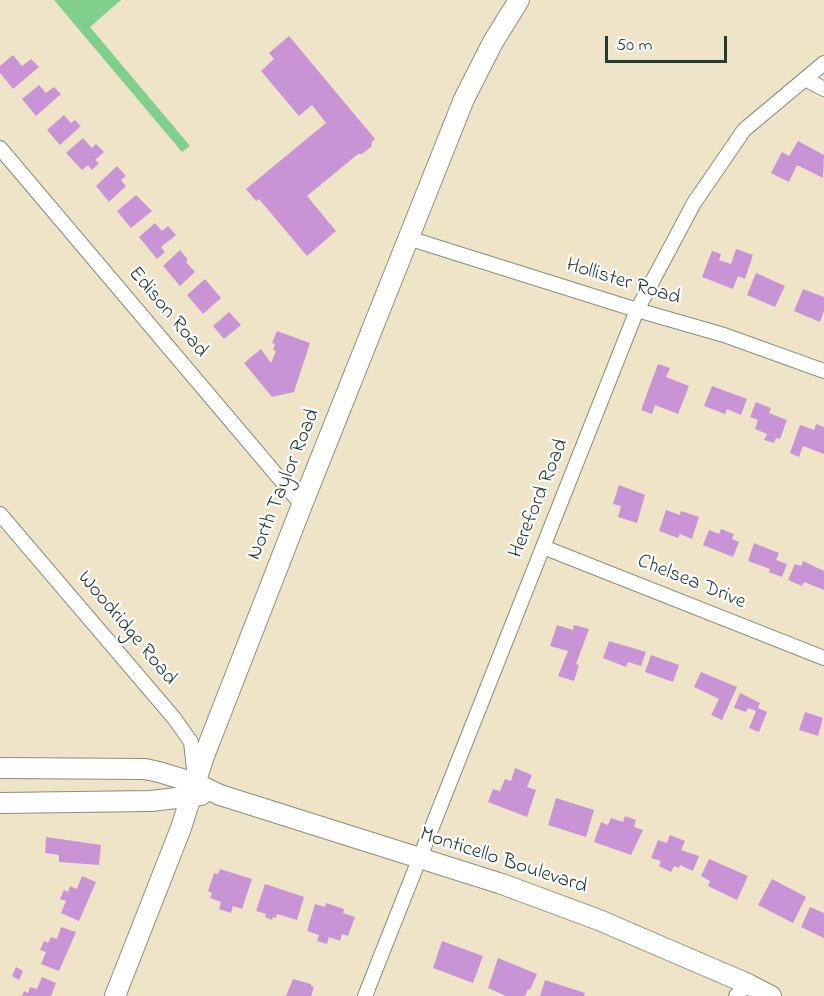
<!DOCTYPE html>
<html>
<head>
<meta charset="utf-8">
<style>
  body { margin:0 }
  #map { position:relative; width:824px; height:996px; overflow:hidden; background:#efe4c7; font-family:"Indie Flower",sans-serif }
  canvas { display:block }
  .scale { position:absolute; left:605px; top:36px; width:122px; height:27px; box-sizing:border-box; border:3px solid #1f3d34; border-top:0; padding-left:8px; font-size:18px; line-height:21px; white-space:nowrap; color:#1f3d34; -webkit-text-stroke:4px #fff; paint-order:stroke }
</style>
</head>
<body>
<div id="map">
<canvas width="824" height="996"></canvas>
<div class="scale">50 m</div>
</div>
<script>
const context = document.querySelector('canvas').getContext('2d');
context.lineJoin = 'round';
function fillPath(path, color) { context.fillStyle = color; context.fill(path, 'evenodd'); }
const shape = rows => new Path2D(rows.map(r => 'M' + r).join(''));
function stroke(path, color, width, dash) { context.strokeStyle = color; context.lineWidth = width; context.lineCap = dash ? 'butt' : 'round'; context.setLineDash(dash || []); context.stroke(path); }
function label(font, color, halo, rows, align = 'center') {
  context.font = font + ' "Indie Flower",sans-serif'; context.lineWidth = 4.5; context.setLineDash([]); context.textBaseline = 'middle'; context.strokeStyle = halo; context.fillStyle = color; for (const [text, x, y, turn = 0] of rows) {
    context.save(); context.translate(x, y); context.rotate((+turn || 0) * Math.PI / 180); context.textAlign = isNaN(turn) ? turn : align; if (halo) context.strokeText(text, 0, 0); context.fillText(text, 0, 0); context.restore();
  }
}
const green = shape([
  [54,0,121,0,90,27,190,146,182,152]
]);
const building = shape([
  [289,36,375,139,372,142,371,147,362,154,358,154,307,196,336,231,307,256,259,199,256,201,246,189,326,123,312,105,299,116,261,71,274,59,269,53],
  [13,55,22,66,31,59,39,67,13,89,0,73,0,66],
  [39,85,46,93,54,87,61,94,36,116,22,99],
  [64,115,71,123,75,120,81,126,60,145,47,130],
  [83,138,92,148,96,144,104,152,95,160,99,163,92,170,88,165,82,170,66,153],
  [798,141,824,155,823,178,797,165,789,182,771,173,782,152,789,156],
  [117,166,126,176,121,180,126,186,109,202,96,186],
  [136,195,152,211,131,228,117,211],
  [155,223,162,231,168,226,176,235,161,247,165,252,157,259,139,237],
  [736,249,753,255,745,279,738,276,733,289,702,277,712,251,721,254,719,260,731,264],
  [180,250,188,260,186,262,195,272,180,286,163,266],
  [756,273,785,286,775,307,747,295],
  [205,279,221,298,203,314,187,295],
  [803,289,824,297,824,311,820,322,794,311],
  [229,312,241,325,224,339,213,326],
  [277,331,310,343,294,392,272,397,244,363,261,349,271,363,276,351,273,350,275,344,272,343],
  [658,364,670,368,666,377,689,386,678,414,655,405,652,414,641,410],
  [712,386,747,399,741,415,727,409,725,414,704,406],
  [756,402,771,408,769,413,787,420,780,439,776,438,774,443,764,440,767,434,755,429,758,420,750,417],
  [816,424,824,427,824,454,803,446,799,457,790,453,800,425,814,430],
  [619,485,645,495,637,523,618,517,621,506,613,504],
  [666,510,680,515,681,511,699,517,692,539,680,534,678,538,659,531],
  [721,529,734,534,732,539,739,542,733,557,703,545,709,530,719,534],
  [754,543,779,553,776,560,787,564,782,577,769,572,770,569,748,561],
  [803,561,824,571,824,590,804,582,802,586,788,580,795,564,801,566],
  [557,625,573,630,574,625,589,629,576,664,579,665,574,681,558,676,568,651,550,646],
  [609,641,646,652,641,666,628,662,626,667,603,658],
  [651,655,679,665,673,682,645,672],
  [701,672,737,687,722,720,711,715,719,699,694,687],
  [740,693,760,703,758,708,767,712,759,732,749,728,756,711,748,708,746,712,734,708],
  [805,712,823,718,818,736,799,730],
  [515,768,532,775,527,787,536,790,527,817,488,802,493,789,500,791,505,779,511,781],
  [556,798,594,810,586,837,548,825],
  [625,816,636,820,634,827,643,830,631,855,594,842,601,822,608,825,611,818,623,822],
  [670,835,685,841,681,850,699,856,693,871,680,865,679,868,674,866,671,872,659,866,661,861,651,858,658,840,667,843],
  [46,837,101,845,99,865,59,862,59,855,45,853],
  [709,859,748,876,737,900,708,886,710,881,701,876],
  [220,869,252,879,242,909,233,906,231,913,219,909,221,902,210,898,212,893,208,891,214,873,218,874],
  [82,876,96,882,79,921,61,913,66,901,60,899,64,890,68,892,70,886,77,889],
  [772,879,806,897,793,923,758,905],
  [265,884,304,897,297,920,277,914,276,918,273,917,272,920,265,917,266,914,256,911],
  [326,903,344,909,343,913,355,917,348,936,342,934,340,941,329,937,327,944,317,941,319,935,307,931,315,904,325,907],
  [810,907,824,913,824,938,801,927],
  [61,927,76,932,59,971,41,964,46,952,40,950,44,941,48,943,51,937,57,939],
  [442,941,483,956,473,983,433,968],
  [498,958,537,974,530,990,528,989,525,996,506,996,488,988],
  [16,967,23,971,19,980,12,976],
  [42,977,56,983,51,996,22,996,24,991,28,993,30,987,37,989],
  [293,979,311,984,311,986,314,987,311,996,286,996],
  [545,980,585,993,584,996,540,996]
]);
const street = shape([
  [805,79,824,89],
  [0,148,302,505],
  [408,238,637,310,724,335,824,371],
  [0,514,174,718,191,742,195,778],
  [543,547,824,658],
  [365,996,637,310,694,203,744,130,824,63],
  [736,996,748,984]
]);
const secondary = shape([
  [0,768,145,769,159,772,195,783,220,795,502,884,599,920,748,984,771,996],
  [0,803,151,801,201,795],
  [115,996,181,828,204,756,302,505,464,99,493,42,519,0]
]);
const streetNames = [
  ["Hollister Road",623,283,17],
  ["Edison Road",167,313,50],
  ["North Taylor Road",285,485,-68],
  ["Hereford Road",540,499,-68],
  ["Chelsea Drive",691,583,22],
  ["Woodridge Road",126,629,50],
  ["Monticello Boulevard",503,862,18]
];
fillPath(green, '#81cf8d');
fillPath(building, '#c994d6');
stroke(street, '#87907e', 16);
stroke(secondary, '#87907e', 22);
stroke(street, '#fff', 14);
stroke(secondary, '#fff', 20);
label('21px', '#1f3d34', '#fff', streetNames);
</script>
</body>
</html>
